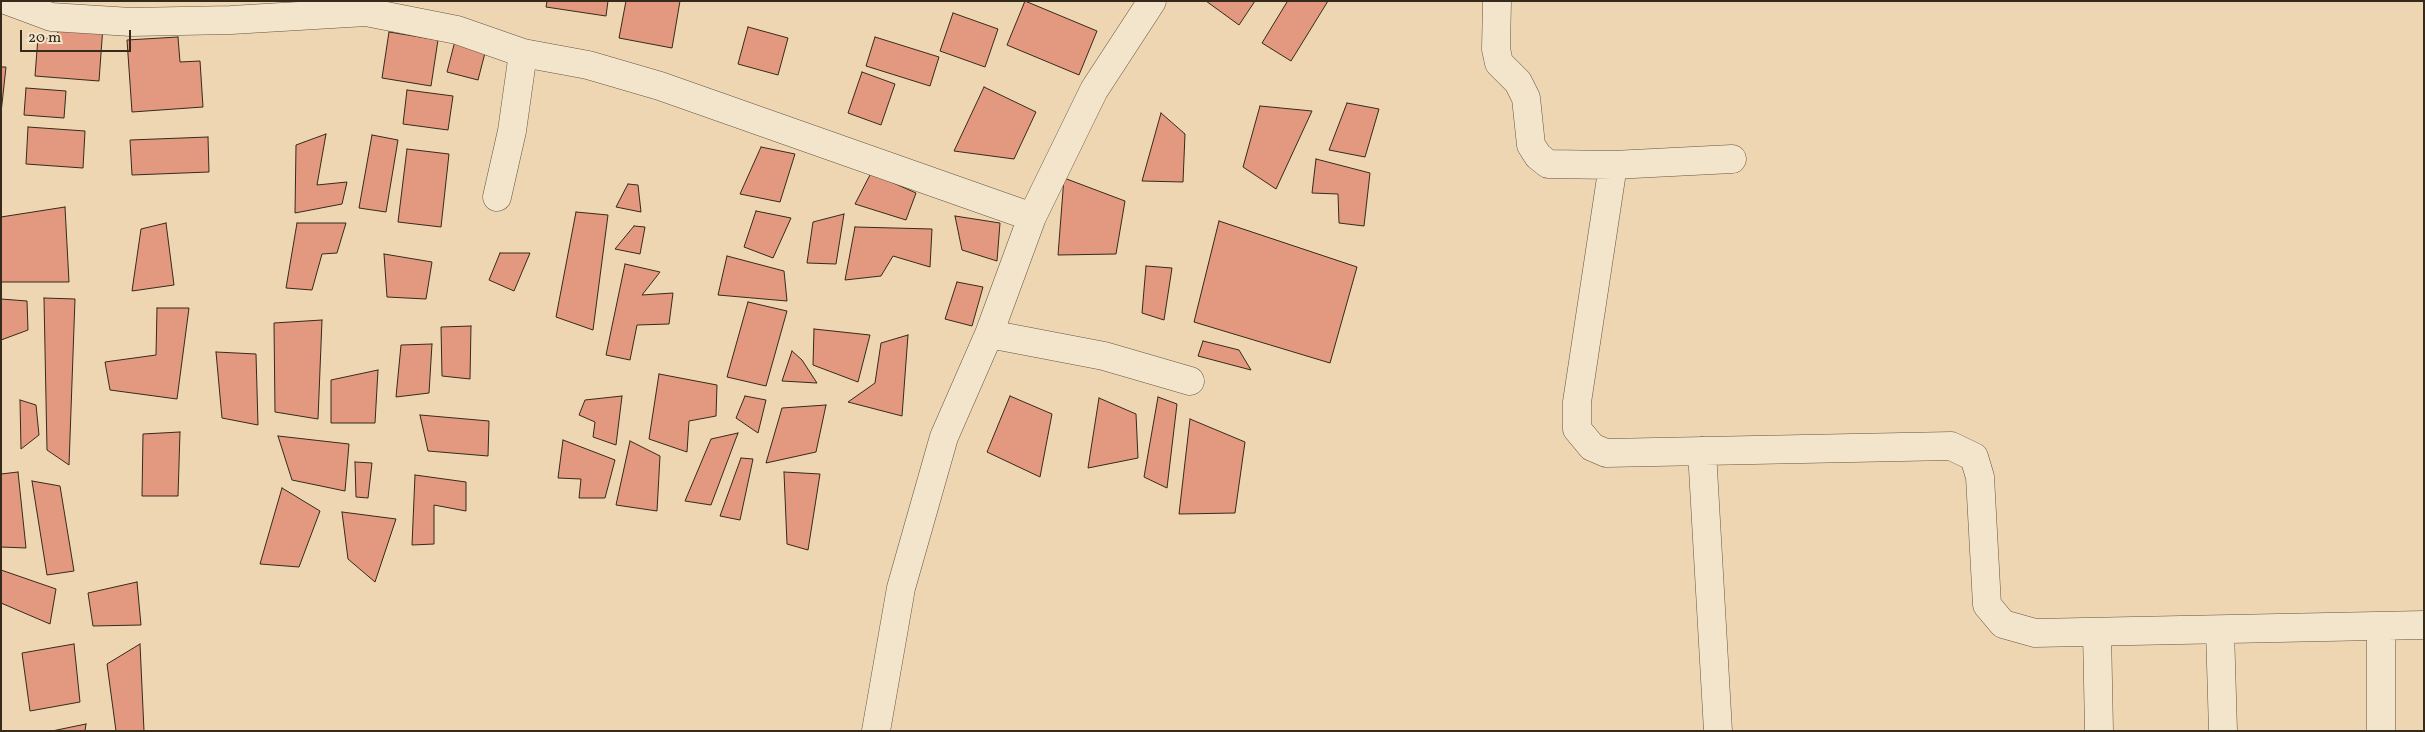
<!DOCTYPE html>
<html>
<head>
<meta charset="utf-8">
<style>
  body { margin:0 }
  #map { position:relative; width:2425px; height:732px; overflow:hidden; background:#edd6b1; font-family:Vollkorn,serif }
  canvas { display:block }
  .frame { position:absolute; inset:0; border:2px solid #362a1a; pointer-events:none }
  .scale { position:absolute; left:20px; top:30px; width:111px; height:22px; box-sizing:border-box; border:2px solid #362a1a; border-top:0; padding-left:6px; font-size:15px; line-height:18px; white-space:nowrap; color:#362a1a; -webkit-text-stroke:4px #f3e4cc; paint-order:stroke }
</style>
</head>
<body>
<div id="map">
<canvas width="2425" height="732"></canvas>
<div class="frame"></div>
<div class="scale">20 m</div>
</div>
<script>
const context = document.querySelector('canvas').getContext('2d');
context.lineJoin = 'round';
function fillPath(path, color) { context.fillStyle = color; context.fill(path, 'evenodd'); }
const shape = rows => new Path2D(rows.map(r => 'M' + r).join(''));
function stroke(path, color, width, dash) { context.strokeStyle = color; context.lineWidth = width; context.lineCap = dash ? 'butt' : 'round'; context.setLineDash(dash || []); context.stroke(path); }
const building = shape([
  [547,1,608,1,606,16,546,7,547,1],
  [626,1,680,1,672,48,619,38,626,1],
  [1025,1,1097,31,1079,75,1007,45,1025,1],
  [1206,1,1255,1,1239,25,1206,1],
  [1285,1,1328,1,1291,61,1262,43,1287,2,1285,1],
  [953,13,998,29,985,67,940,51,953,13],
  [59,22,103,26,99,81,35,76,38,37,57,39,59,22],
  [748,27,788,38,778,75,738,64,748,27],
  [389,32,438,40,431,86,382,78,389,32],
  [178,37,180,62,200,61,203,107,132,112,127,40,178,37],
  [875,37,939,57,930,86,866,66,875,37],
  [455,41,486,49,478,80,447,72,455,41],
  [1,67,6,67,1,113,1,67],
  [862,72,895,84,881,125,848,113,862,72],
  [984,87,1036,112,1014,159,954,151,984,87],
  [26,88,66,91,64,118,24,115,26,88],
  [407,90,453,96,448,130,403,124,407,90],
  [1347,103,1379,109,1365,157,1329,150,1347,103],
  [1260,106,1312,111,1276,189,1243,167,1260,106],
  [1161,113,1185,134,1183,182,1142,181,1161,113],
  [28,127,85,131,83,168,26,164,28,127],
  [326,134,317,185,347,182,342,204,295,213,296,145,326,134],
  [372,135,398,140,386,212,359,208,372,135],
  [208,137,209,172,132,175,130,140,208,137],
  [761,147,795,154,780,202,740,194,761,147],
  [407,149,449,154,441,227,398,222,407,149],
  [1316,159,1370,173,1364,226,1339,223,1338,194,1312,193,1316,159],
  [871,173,916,193,906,220,855,204,871,173],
  [1064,178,1125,201,1116,254,1058,255,1064,178],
  [628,184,638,185,641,212,616,207,628,184],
  [65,207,69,282,1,282,1,217,65,207],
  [756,211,791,218,773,258,744,247,756,211],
  [576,212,608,215,593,330,556,317,576,212],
  [844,214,836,264,807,263,813,222,844,214],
  [955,216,1000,223,997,261,962,250,955,216],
  [1219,221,1357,267,1330,363,1194,322,1219,221],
  [166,223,174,285,132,291,141,229,166,223],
  [297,223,346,223,337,253,322,254,312,290,286,288,297,223],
  [634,226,645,227,640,254,615,249,634,226],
  [855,227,932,229,930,267,893,256,881,276,845,280,855,227],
  [500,253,530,253,514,291,489,280,500,253],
  [384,254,432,262,426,299,387,297,384,254],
  [727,256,784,271,787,301,718,295,727,256],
  [625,264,660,272,642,295,673,293,669,324,637,325,630,360,606,355,625,264],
  [1146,266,1172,268,1164,320,1142,313,1146,266],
  [957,282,983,287,972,326,945,319,957,282],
  [44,298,75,299,69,465,47,450,44,298],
  [1,299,27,301,28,330,1,340,1,299],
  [748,302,787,311,766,386,727,377,748,302],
  [157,308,189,308,177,399,110,390,105,362,156,355,157,308],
  [322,320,318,419,275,412,274,323,322,320],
  [471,326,470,379,442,376,441,327,471,326],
  [814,329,870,335,858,382,813,365,814,329],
  [908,335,902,416,848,402,875,383,881,343,908,335],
  [1203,341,1239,350,1251,370,1198,356,1203,341],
  [432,344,429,393,396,397,401,345,432,344],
  [792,351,802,360,817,383,782,381,792,351],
  [216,352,256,354,258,425,222,418,216,352],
  [378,370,375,423,331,423,331,380,378,370],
  [659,374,717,385,716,416,689,421,687,452,649,439,659,374],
  [622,396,616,445,593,437,595,422,579,415,585,400,622,396],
  [745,396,766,400,758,433,736,418,745,396],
  [1010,396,1052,414,1040,477,987,452,1010,396],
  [1158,397,1177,404,1167,488,1144,477,1158,397],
  [1099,398,1136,414,1138,458,1088,468,1099,398],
  [20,400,36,405,39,435,21,449,20,400],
  [826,405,816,452,766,463,782,408,826,405],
  [420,415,489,421,488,456,428,451,420,415],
  [1190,419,1245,442,1235,513,1179,514,1190,419],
  [180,432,178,496,142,496,143,434,180,432],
  [738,433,711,505,685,501,711,439,738,433],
  [278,436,349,444,345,491,292,480,278,436],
  [563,440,615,460,605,498,579,498,581,479,558,478,563,440],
  [630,441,660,456,657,511,616,505,630,441],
  [741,458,753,459,740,520,720,516,741,458],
  [355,462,372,463,368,498,356,497,355,462],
  [18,472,26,548,1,547,1,474,18,472],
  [784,472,820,474,808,550,787,544,784,472],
  [415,475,466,482,466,511,434,505,434,544,412,545,415,475],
  [32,481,60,486,74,571,47,575,32,481],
  [282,488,320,511,299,567,260,564,282,488],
  [342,512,396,519,375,582,348,559,342,512],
  [1,570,56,589,50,624,1,603,1,570],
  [137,582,141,625,93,626,88,593,137,582],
  [74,644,80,702,30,711,22,653,74,644],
  [140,644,144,731,116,731,107,664,140,644],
  [86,724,85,731,52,731,86,724]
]);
const street = shape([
  [8,1,51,17,131,22,231,20,366,12,457,30,523,53,588,65,660,86,1032,217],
  [1497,1,1496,49,1499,63,1518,82,1526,98,1531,145,1538,156,1548,164,1613,165,1732,159],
  [1613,165,1577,402,1577,429,1592,447,1606,453,1951,446,1974,457,1980,477,1987,605,2003,624,2035,633,2424,625],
  [497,197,512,131,523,53],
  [989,334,1104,356,1190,381],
  [1702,451,1718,731],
  [2381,626,2381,731],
  [2220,630,2223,731],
  [2097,632,2099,731],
  [876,731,901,588,944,437,989,334,1032,217,1094,90,1152,1]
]);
fillPath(building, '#e2997f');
stroke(building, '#362a1a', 1);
stroke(street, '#645540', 29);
stroke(street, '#f3e4cc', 28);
</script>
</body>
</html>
